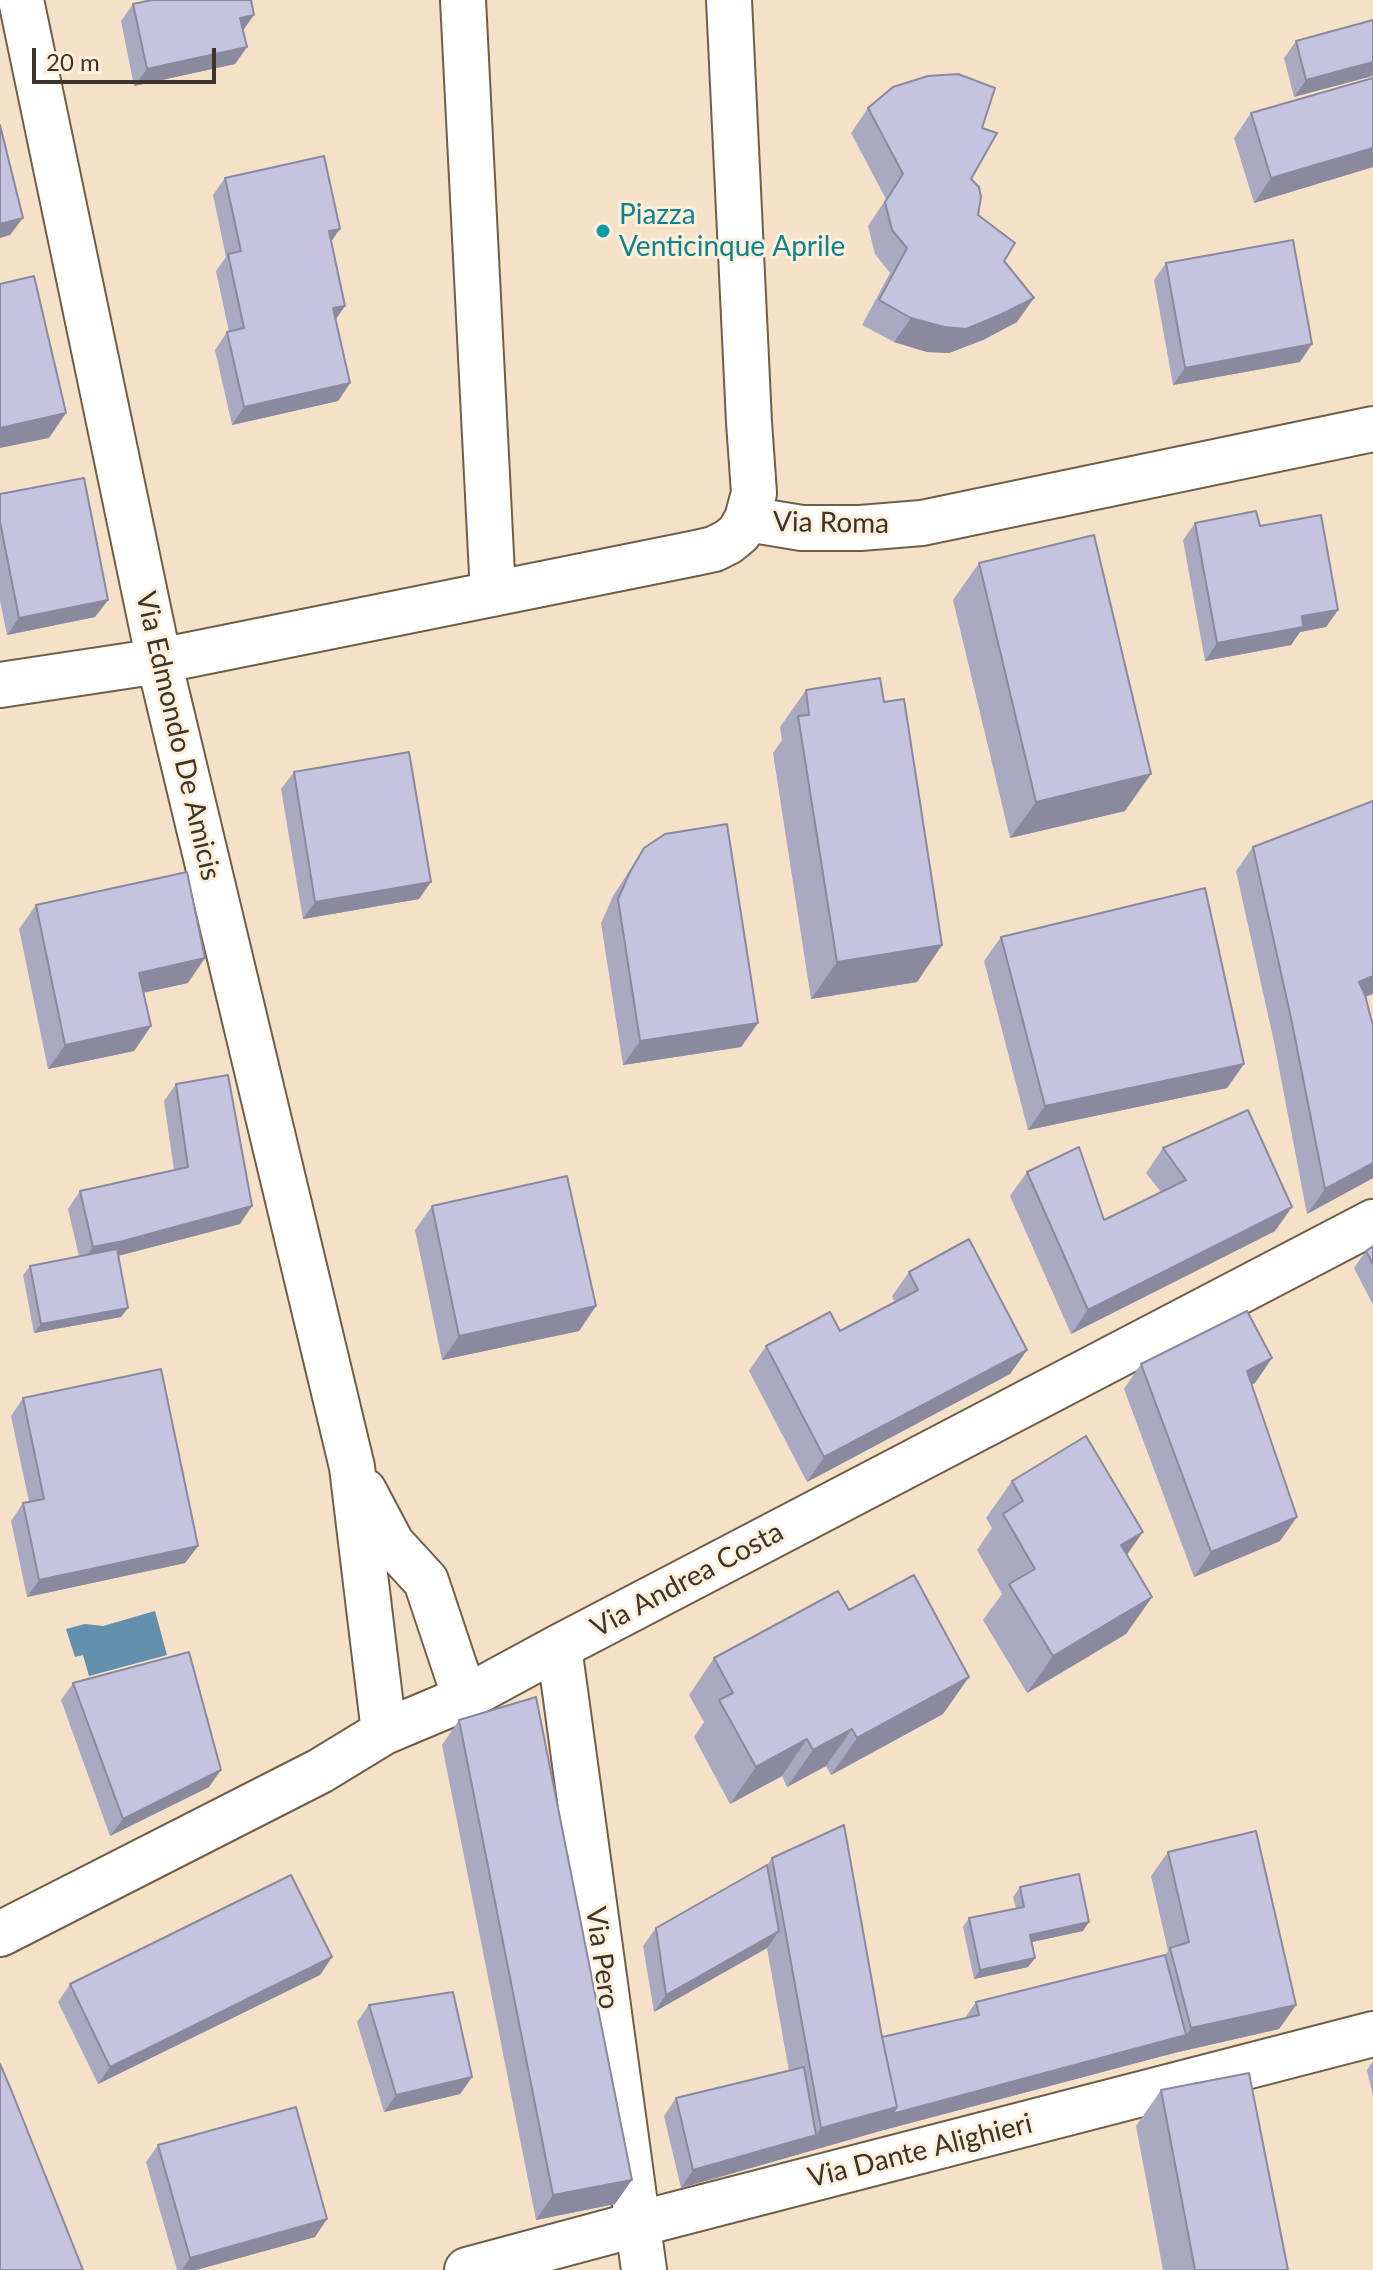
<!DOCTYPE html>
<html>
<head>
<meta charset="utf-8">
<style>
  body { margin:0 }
  #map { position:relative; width:1373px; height:2270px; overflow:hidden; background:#f4e1c8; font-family:Lato,sans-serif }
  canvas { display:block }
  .scale { position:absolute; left:32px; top:48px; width:184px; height:36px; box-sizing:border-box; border:4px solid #3d352b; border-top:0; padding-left:10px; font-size:24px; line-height:28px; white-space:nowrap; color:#3d352b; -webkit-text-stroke:6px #feefda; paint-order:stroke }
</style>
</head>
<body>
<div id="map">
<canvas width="1373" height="2270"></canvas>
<div class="scale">20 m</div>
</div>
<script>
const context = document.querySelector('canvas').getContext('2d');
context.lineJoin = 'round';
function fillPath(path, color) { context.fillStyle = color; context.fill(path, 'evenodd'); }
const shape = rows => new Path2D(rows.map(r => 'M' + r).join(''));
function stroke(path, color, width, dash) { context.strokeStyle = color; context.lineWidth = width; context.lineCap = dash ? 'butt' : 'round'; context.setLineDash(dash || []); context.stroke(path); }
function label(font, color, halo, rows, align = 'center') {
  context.font = font + ' Lato,sans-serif'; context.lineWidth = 6; context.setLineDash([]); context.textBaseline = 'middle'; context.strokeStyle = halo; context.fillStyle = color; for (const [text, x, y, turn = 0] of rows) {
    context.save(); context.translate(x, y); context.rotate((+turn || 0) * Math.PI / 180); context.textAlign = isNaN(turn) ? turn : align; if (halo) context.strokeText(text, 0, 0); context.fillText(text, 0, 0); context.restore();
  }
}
const water = shape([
  [155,1611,167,1655,89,1676,83,1655,75,1657,66,1629,85,1624,103,1626]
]);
const minor = shape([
  [21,0,159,661,352,1467,384,1732],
  [463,0,493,594],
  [747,519,802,528,860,528,922,523,1373,429],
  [0,685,159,661,696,553,714,549,728,542,739,533,747,519,754,493,749,422,729,0],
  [364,1491,392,1544,426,1581,465,1698],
  [559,1647,644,2270],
  [0,1934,320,1771,384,1732,465,1698,559,1647,1373,1222],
  [467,2270,638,2224,1373,2034]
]);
const wall = shape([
  [133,4,243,30,247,47,235,64,134,86,121,21],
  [1373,20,1294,97,1284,58,1296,41],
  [1373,78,1373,167,1254,203,1234,138,1251,113],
  [868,108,982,128,971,179,978,215,1004,261,1017,322,983,340,949,353,927,352,894,342,862,325,890,273,875,254,868,226,886,199,851,133],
  [225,178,331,242,345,306,336,319,350,383,338,401,232,425,215,350,227,332,229,332,216,271,226,257,213,195],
  [1166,263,1300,362,1173,385,1154,280],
  [0,494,108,600,95,617,7,635,0,601],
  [1195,523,1260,526,1338,610,1326,627,1300,632,1291,645,1205,661,1183,540],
  [979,563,1125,811,1010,838,953,600],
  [806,690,884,702,942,945,917,982,811,999,773,753,782,740,780,727],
  [294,772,419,899,303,919,281,789],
  [1253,847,1366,997,1373,1178,1307,1214,1274,1042,1236,871],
  [644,848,758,1023,741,1047,623,1065,601,923,613,896],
  [36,905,188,983,143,993,151,1026,134,1051,48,1069,19,929],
  [1001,937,1244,1064,1227,1088,1028,1130,984,961],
  [176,1084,240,1224,118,1256,128,1308,121,1317,34,1333,23,1275,30,1266,79,1256,68,1209,80,1191,174,1170,164,1101],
  [1163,1148,1275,1231,1071,1334,1010,1196,1027,1172,1104,1220,1161,1192,1146,1173],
  [432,1206,596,1306,579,1331,442,1360,415,1230],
  [1373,1246,1373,1305,1354,1268,1366,1251],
  [909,1272,1027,1350,1010,1374,807,1482,749,1371,766,1346,840,1331,895,1302,892,1296],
  [1272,1358,1255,1383,1251,1385,1280,1541,1194,1577,1124,1389,1141,1364],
  [23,1398,198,1546,185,1563,27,1597,11,1521,23,1503,29,1502,11,1416],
  [1012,1481,1127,1555,1152,1597,1126,1634,1027,1693,983,1620,1002,1594,977,1550,992,1528,986,1518],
  [849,1610,943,1714,831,1775,826,1766,787,1787,782,1776,730,1804,694,1737,704,1722,689,1695,714,1658],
  [73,1683,209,1787,110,1836,61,1700],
  [459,1720,615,2204,536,2220,442,1745],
  [1168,1852,1296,2005,1279,2029,1174,2053,880,2131,681,2188,664,2116,676,2098,789,2071,767,1948,654,2012,643,1946,656,1928,767,1865,772,1858,882,2037,965,2018,976,2002,1165,1955,1168,1951,1151,1876],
  [1020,1887,1083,1931,1031,1942,1035,1958,1028,1967,974,1979,963,1927,969,1918,1016,1908,1013,1897],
  [332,1957,320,1975,98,2084,58,2002,70,1984],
  [369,2005,472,2077,460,2094,384,2112,357,2022],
  [1373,2061,1373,2096,1367,2070],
  [1161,2090,1288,2270,1163,2270,1136,2126],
  [158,2145,315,2237,196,2270,177,2270,146,2162]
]);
const shadedWall = shape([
  [254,15,242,32,240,18],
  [247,47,235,64,134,86,147,69],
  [1373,62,1373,76,1294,97,1306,80],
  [1373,148,1373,167,1254,203,1271,178],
  [23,218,10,235,0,238,0,224],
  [340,229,328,246,329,231],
  [1034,298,1017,322,983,340,949,353,927,352,894,342,911,318],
  [345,306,333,323,333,308],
  [1312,344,1300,362,1173,385,1185,368],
  [350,383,338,401,232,425,244,407],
  [66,413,49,438,0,448,0,428],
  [108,600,95,617,7,635,19,618],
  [1338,610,1326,627,1300,632,1291,645,1205,661,1217,643,1302,616],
  [1151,774,1125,811,1010,838,1036,802],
  [431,882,419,899,303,919,315,902],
  [942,945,917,982,811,999,837,962],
  [205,958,188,983,122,997,139,973],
  [1373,976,1373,994,1342,1006,1359,982],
  [758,1023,741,1047,623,1065,640,1041],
  [151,1026,134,1051,48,1069,65,1045],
  [1244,1064,1227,1088,1028,1130,1045,1106],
  [1373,1163,1373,1178,1307,1214,1325,1189],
  [252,1206,240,1224,110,1258,81,1264,93,1247],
  [1292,1207,1275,1231,1071,1334,1088,1310],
  [596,1306,579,1331,442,1360,459,1336],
  [128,1308,121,1317,34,1333,41,1324],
  [1027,1350,1010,1374,807,1482,824,1457],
  [1272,1358,1255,1383,1230,1396,1247,1371],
  [1297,1517,1280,1541,1194,1577,1211,1552],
  [1143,1532,1117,1569,1121,1545],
  [198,1546,185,1563,27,1597,39,1580],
  [1152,1597,1126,1634,1027,1693,1053,1656],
  [969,1677,943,1714,831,1775,857,1738],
  [852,1729,826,1766,787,1787,813,1750],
  [807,1739,782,1776,730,1804,756,1767],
  [221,1770,209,1787,110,1836,123,1819],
  [1089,1922,1083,1931,1023,1944,1030,1935],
  [779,1931,767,1948,654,2012,666,1995],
  [332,1957,320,1975,98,2084,110,2067],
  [1035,1958,1028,1967,974,1979,980,1970],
  [1296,2005,1279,2029,1174,2053,880,2131,681,2188,693,2170,816,2135,821,2128,897,2107,1186,2035,1191,2028],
  [472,2077,460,2094,384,2112,396,2095],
  [632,2180,615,2204,536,2220,553,2195],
  [327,2219,315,2237,196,2270,182,2270,190,2258]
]);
const building = shape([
  [152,0,251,0,254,15,240,18,247,47,147,69,133,4,152,0],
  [1373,20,1373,62,1306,80,1296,41,1373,20],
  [958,74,995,88,982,128,997,133,971,179,979,187,981,197,978,215,1015,243,1004,261,1034,298,1000,315,966,329,944,327,911,318,879,300,907,248,892,230,885,202,903,174,868,108,893,87,928,76,958,74],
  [1373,78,1373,148,1271,178,1251,113,1373,78],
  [0,125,23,218,0,224,0,125],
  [324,156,340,229,329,231,345,306,333,308,350,383,244,407,227,332,244,328,228,254,241,251,225,178,324,156],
  [1293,240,1312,344,1185,368,1166,263,1293,240],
  [34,276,66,413,0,428,0,284,34,276],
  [84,478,108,600,19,618,0,522,0,494,84,478],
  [1256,511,1260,526,1321,515,1338,610,1302,616,1303,627,1217,643,1195,523,1256,511],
  [1094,535,1151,774,1036,802,979,563,1094,535],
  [880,678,884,702,904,699,942,945,837,962,798,716,809,715,806,690,880,678],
  [409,752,431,882,315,902,294,772,409,752],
  [1373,801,1373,976,1359,982,1365,995,1373,1026,1373,1163,1325,1189,1291,1018,1253,847,1373,801],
  [727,824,758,1023,640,1041,618,899,630,872,644,848,665,834,727,824],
  [187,872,205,958,139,973,151,1026,65,1045,36,905,187,872],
  [1205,888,1244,1064,1045,1106,1001,937,1205,888],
  [228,1075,252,1206,123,1241,93,1247,80,1191,188,1167,176,1084,228,1075],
  [1248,1110,1292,1207,1088,1310,1027,1172,1079,1147,1104,1220,1186,1180,1163,1148,1248,1110],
  [567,1176,596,1306,459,1336,432,1206,567,1176],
  [969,1239,1027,1350,824,1457,766,1346,830,1312,840,1331,918,1290,909,1272,969,1239],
  [1373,1246,1373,1264,1366,1251,1373,1246],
  [117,1249,128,1308,41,1324,30,1266,117,1249],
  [1247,1311,1272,1358,1247,1371,1297,1517,1211,1552,1141,1364,1247,1311],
  [161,1369,198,1546,39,1580,23,1503,44,1499,23,1398,161,1369],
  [1086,1436,1143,1532,1121,1545,1152,1597,1053,1656,1009,1584,1035,1569,1003,1514,1023,1501,1012,1481,1086,1436],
  [914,1575,969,1677,857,1738,852,1729,813,1750,807,1739,756,1767,719,1700,733,1693,714,1658,838,1591,849,1610,914,1575],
  [189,1652,221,1770,123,1819,73,1683,189,1652],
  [536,1697,632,2180,553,2195,459,1720,536,1697],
  [844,1825,881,2032,897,2107,821,2128,772,1858,844,1825],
  [1256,1831,1296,2005,1191,2028,1170,1948,1189,1942,1168,1852,1256,1831],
  [767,1865,779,1931,666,1995,656,1928,767,1865],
  [1079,1874,1089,1922,1030,1935,1035,1958,980,1970,969,1918,1024,1907,1020,1887,1079,1874],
  [291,1875,332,1957,110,2067,70,1984,291,1875],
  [1165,1955,1186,2035,892,2114,897,2107,882,2037,979,2015,976,2002,1165,1955],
  [453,1992,472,2077,396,2095,369,2005,453,1992],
  [0,2064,12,2092,83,2270,0,2270,0,2064],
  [804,2067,816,2135,693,2170,676,2098,804,2067],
  [1249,2073,1288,2270,1195,2270,1161,2090,1249,2073],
  [296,2107,327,2219,190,2258,158,2145,296,2107]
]);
const markers = [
  [603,231,8,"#0f9aa8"]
];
const cultureNames = [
  ["Piazza",619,215],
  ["Venticinque Aprile",619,247]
];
const streetNames = [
  ["Via Roma",831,523,1],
  ["Via Edmondo De Amicis",178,736,77],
  ["Via Andrea Costa",687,1580,-28],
  ["Via Pero",602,1958,82],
  ["Via Dante Alighieri",920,2151,-14]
];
fillPath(water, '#6390ac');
stroke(minor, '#6f5f49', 48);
stroke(minor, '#fff', 44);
fillPath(wall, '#a9a9c1');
fillPath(shadedWall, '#8a899d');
fillPath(building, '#c5c4e0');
stroke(building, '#8a899d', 2);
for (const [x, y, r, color] of markers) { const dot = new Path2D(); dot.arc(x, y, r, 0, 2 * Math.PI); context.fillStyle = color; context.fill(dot); stroke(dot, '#feefda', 3); }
label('28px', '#0d838f', '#feefda', cultureNames, 'left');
label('28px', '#3d352b', '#feefda', streetNames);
</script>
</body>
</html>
